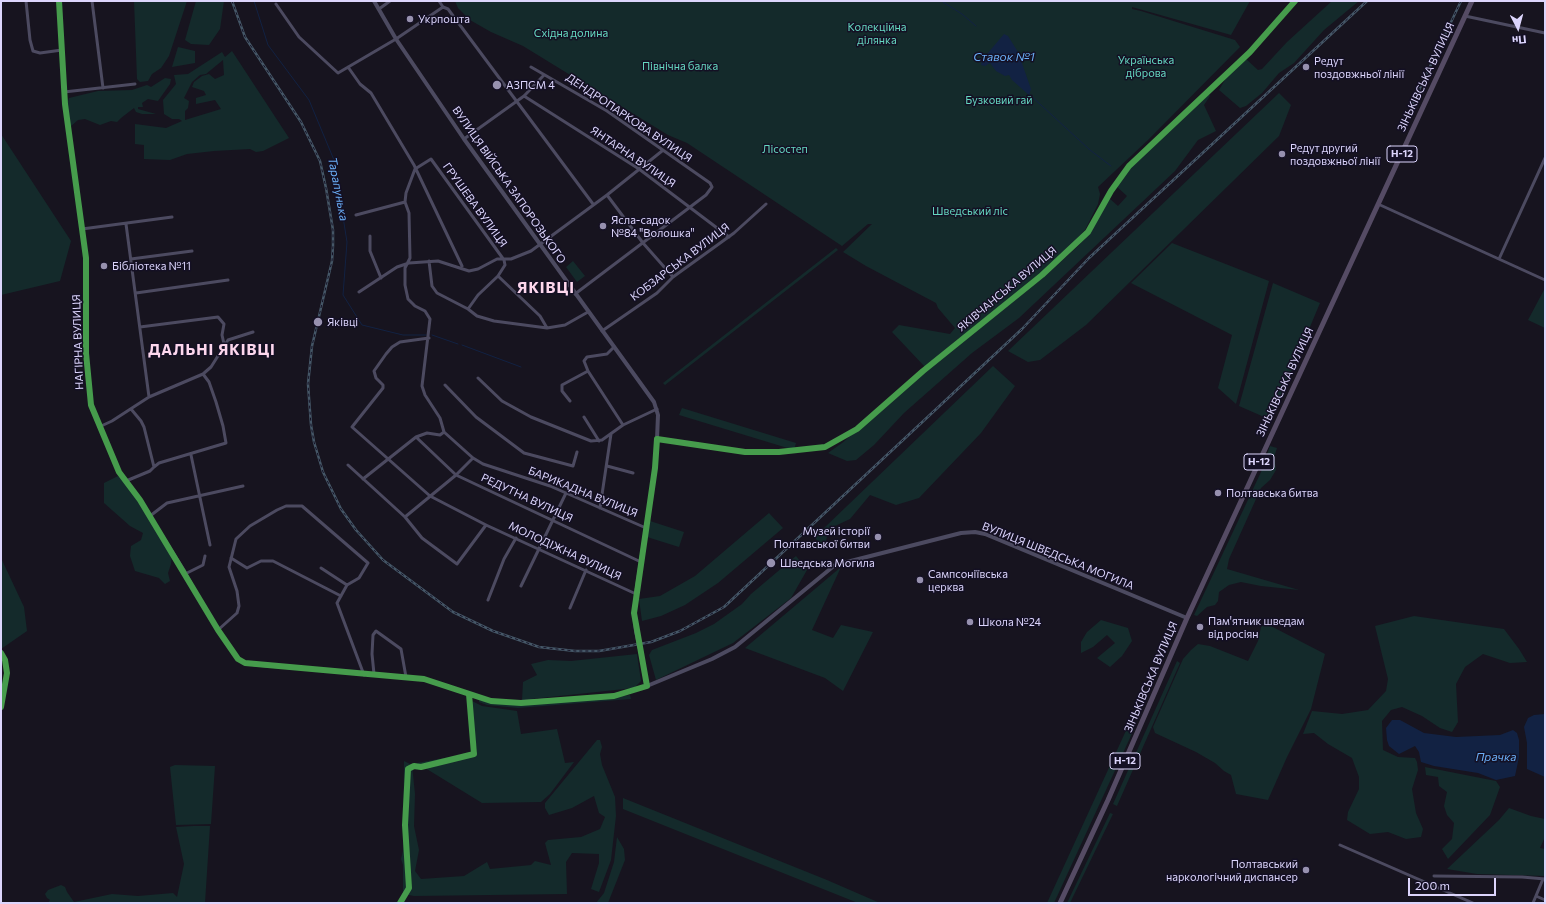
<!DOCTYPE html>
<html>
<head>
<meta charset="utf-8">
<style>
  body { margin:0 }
  #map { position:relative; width:1546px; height:904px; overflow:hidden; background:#17141f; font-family:Commissioner,sans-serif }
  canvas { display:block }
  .frame { position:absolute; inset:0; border:2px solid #dcd5fc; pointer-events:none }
  .north { position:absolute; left:1498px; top:8px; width:40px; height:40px; -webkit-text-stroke:3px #141024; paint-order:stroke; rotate:174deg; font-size:11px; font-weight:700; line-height:16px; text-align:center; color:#dcd5fc }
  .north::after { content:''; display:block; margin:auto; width:14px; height:18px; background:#dcd5fc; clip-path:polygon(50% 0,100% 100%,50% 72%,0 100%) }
  .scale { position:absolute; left:1408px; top:878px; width:88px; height:18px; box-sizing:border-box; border:2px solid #dcd5fc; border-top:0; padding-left:5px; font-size:12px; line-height:14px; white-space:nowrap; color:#dcd5fc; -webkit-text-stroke:3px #141024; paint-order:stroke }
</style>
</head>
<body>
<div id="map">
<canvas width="1546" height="904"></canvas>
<div class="frame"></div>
<div class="north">Пн</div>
<div class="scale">200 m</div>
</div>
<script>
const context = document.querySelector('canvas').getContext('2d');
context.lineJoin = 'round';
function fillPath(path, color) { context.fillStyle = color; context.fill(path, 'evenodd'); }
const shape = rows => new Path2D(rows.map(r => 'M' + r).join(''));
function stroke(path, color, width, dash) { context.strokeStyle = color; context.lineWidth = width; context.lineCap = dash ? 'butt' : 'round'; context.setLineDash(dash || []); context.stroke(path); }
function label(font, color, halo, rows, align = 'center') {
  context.font = font + ' Commissioner,sans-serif'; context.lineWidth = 3; context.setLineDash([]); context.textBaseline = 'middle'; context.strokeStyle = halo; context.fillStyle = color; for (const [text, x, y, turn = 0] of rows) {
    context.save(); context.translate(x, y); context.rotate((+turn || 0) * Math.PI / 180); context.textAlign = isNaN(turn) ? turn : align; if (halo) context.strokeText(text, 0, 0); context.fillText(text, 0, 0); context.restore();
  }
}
const green = shape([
  [134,1,187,1,169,56,161,68,152,74,148,81,140,82,137,79],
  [196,1,224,1,220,29,209,45,191,44,185,40],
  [455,1,1250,1,1231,35,1132,7,1132,9,1141,11,1235,40,1240,47,1148,140,1098,187,1100,194,1098,204,1085,230,1073,243,1040,273,959,339,959,338,925,367,892,332,899,325,950,334,955,328,938,308,936,303,866,266,843,252,872,224,868,224,842,246,687,143,668,135,523,46,491,32,470,20,458,8],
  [1332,1,1359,1,1324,30,1294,63,1279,73,1262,93,1246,106,1240,108,1219,90,1226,78,1246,59,1258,70,1262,69,1287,42],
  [178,47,195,51,195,63,172,67],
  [232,51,289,138,263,151,256,152,250,149,214,151,187,154,170,160,144,159,144,145,135,144,135,124,166,128,182,121,179,119,172,119,164,114,163,100,176,84,174,75,188,74,222,52,225,57],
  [223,60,224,75,215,79,209,74,202,76,194,82,192,87,204,91,206,95,196,98,196,104,215,100,221,109,185,120,185,111,188,108,189,101,184,98,192,82,200,75,206,74],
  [165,78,171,79,170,84,158,101,148,99,142,103,143,107,138,107,138,109,156,114,142,114,136,112,134,108,121,118,117,122,111,121,100,125,85,119,78,120,70,127,67,104,69,98,98,91,132,90,147,85,151,87],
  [1279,93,1291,105,1279,136,1086,325,1040,360,1028,362,1008,351],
  [1209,94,1210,96,1204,105,1216,131,1198,140,1175,171,1019,318,972,353,904,413,874,445,856,460,847,461,828,453,842,443,925,372,1044,277,1077,247,1090,233,1109,198,1118,206,1127,196,1116,186,1131,167],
  [1,134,71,241,60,281,1,295],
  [1172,243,1269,281,1236,404,1218,388,1232,335,1131,283],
  [836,248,838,250,665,385,663,383],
  [573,261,585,276,577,282,566,267],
  [1273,283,1320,303,1271,420,1239,406],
  [1545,288,1545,328,1528,320],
  [993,366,1015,386,981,433,919,498,896,505,870,495,850,519,835,526,829,532,825,543,819,542,814,537,819,533,819,530,823,529],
  [682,408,796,443,794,450,679,415],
  [1270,446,1277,448,1274,457,1276,470,1270,480,1261,488,1229,559,1227,569,1299,590,1261,586,1241,582,1229,585,1219,592,1218,601,1215,605,1207,607,1197,616,1194,615,1261,472],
  [118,476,132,491,172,556,171,564,168,573,170,581,165,584,159,578,135,571,130,556,131,546,141,540,143,533,130,526,104,503,104,483],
  [769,513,783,528,718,583,685,605,661,616,642,621,639,599,660,596,695,576],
  [650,521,684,532,679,547,647,537],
  [796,556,807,570,791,598,733,643,656,680,649,655,652,650,696,633,714,624,742,604,751,594],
  [1,558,24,607,27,631,1,649],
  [841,567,812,630,833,638,841,625,873,632,843,691,825,678,745,648],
  [1414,616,1504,629,1519,649,1527,662,1510,663,1483,654,1465,667,1456,684,1458,722,1452,732,1440,728,1422,716,1402,707,1391,710,1382,721,1383,750,1398,757,1415,758,1417,762,1418,770,1412,789,1416,813,1423,829,1421,837,1406,839,1388,832,1370,834,1347,820,1348,812,1359,789,1359,777,1352,758,1328,744,1314,733,1303,734,1312,711,1342,714,1368,710,1386,691,1388,679,1375,626],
  [1101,620,1128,628,1132,641,1122,656,1110,667,1097,658,1115,643,1107,635,1093,647,1081,653,1081,642,1087,632],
  [1265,623,1325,654,1311,709,1287,757,1268,800,1236,794,1231,775,1224,771,1215,763,1196,752,1155,733,1153,727,1183,659,1191,650,1198,644,1210,646,1248,661,1258,641,1261,627],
  [637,654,641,681,634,688,522,700,523,682,537,675,531,664,548,660,571,661],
  [1177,661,1180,663,1117,806,1113,804],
  [630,695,631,699,518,708,487,705,479,702,479,700,507,704,542,704],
  [470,700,482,706,517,711,521,734,557,729,565,763,574,762,550,794,541,802,482,803,417,763,477,752],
  [1129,724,1135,727,1054,903,1047,903],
  [597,740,600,740,602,747,600,754,602,765,615,797,616,816,611,860,599,892,591,889,599,863,599,854,572,853,566,862,567,894,414,896,403,894,403,865,401,859,403,851,404,761,412,765,415,794,414,826,419,850,415,871,421,879,464,876,487,862,490,869,531,865,535,861,551,865,545,843,548,840,581,837,600,829,605,817,599,813,594,796,572,808,549,815,545,808,545,803],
  [175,765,215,766,211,824,176,825,170,767],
  [1425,767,1496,781,1500,787,1490,815,1448,859,1442,849,1452,839,1454,823,1447,815,1444,806,1447,792,1439,786,1438,777,1426,775],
  [623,798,827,880,880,903,858,903,623,809],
  [1509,808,1531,816,1545,819,1545,837,1540,848,1545,849,1545,876,1477,874,1447,869,1499,820],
  [1110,813,1113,814,1070,903,1067,903],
  [193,826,210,826,205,903,48,903,50,900,47,898,45,894,48,890,61,885,65,887,67,892,74,902,112,894,138,896,173,893,177,897,184,864,176,827],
  [617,837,624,849,625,860,608,903,596,903,604,893,614,862]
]);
const water = shape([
  [1004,34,1008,36,1018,52,1031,89,1029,95,1012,80,1009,75,1005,76,996,71,990,63,985,66,981,65,982,60],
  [1545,714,1545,777,1527,769,1527,743,1524,727,1528,718,1534,715],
  [1392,720,1400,720,1424,733,1456,737,1500,735,1513,730,1517,733,1519,740,1519,757,1515,776,1496,780,1478,773,1434,766,1421,762,1419,752,1415,746,1399,754,1389,746,1387,740,1386,728]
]);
const stream = shape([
  [254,1,268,45,309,100,334,160,347,242,343,295,362,325,403,335,426,335],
  [943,2,962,14,976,26],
  [1029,94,1090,150,1111,166],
  [432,335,458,344],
  [462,345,521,367]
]);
const minor = shape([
  [26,1,30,40,33,51,40,53,62,50],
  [59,1,65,104,86,258,86,353,91,405,119,472,140,500,184,570,201,602,238,659,245,663,255,665,424,679,491,701,512,702,614,696,647,686],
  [92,1,103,88],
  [439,1,443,7,448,9,593,204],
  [276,4,299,37,338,73,396,39,443,7],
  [379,9,390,1],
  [1465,16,1545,33],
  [348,67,360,84,371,93,414,165,462,266],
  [531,67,607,111,710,183,712,187,706,195,575,294],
  [64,92,135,84],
  [524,96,639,169,729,237],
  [464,139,524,96,544,75],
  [607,195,643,243,673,277],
  [1378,204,1545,280],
  [356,215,405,202],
  [126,224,149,397],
  [82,229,172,217],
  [370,236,370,251,381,278],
  [131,259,192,251],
  [1499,259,1545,158],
  [429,261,432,286,437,293,468,309,477,316,494,321,547,328,565,325,588,312],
  [359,292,397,267,409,263,438,261,469,271,478,269,497,259,511,259,531,251,607,195,662,151],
  [136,293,228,280],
  [468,309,478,295,498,276],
  [140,327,218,317,224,324,222,335,224,344],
  [547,328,540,316,498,276,505,265,504,260,431,159,415,169,406,193,405,202,409,213,410,258,405,268,405,285,408,299,415,306,425,311,430,319,422,386,425,395,440,418,444,432,473,458,483,464,550,486,646,528],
  [602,331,657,293,673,277,734,233,766,204],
  [429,338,400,342,392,347,386,354,374,371,376,378,383,385,383,388,352,427,430,496,486,525,636,594],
  [614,347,607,354,587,357,584,361,588,371,623,425],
  [478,378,502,401,531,417,591,441,602,440,623,425,657,409],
  [445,385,476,417,524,453,573,466,577,452],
  [570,401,562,391,562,385,588,371],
  [584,417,599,441],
  [99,427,112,421,149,397,203,374,211,367,228,340,253,332],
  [416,437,456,475,641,562],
  [657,439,745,452,779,452,825,447,857,429,923,371,1042,275,1088,232,1111,191,1129,166,1250,52,1295,1],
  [191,455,210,545],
  [348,465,405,517,422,538,457,564,486,525],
  [607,466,633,473],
  [154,467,159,463,226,443,223,426,216,402,209,382,203,374],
  [363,479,416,437,427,433,440,435,444,432],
  [126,481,150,471,154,467,144,427,141,421,131,409],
  [600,508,611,434],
  [150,516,167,503,243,486],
  [405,517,456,475,473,458],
  [231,558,247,568,261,561,273,561,341,596],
  [321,568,347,585],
  [185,574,203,565,205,556],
  [521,586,566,493],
  [488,600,504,559,516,538],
  [570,608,586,570],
  [218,630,237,613,239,606,237,591,229,567,236,539,250,526,277,510,286,506,302,506,368,563,359,578,347,585,337,603,364,675],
  [1,653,5,660,7,673,1,707],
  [374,674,372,654,373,635,376,631,401,649,406,677],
  [1340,845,1473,903],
  [1434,876,1522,877,1545,879],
  [1536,896,1545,900],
  [1533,903,1543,879]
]);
const tertiary = shape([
  [374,1,396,39,464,139,654,402,658,415,657,439,655,468,636,594,634,613,636,631],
  [641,654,647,686,712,659,735,647,835,565,961,533,975,532,985,534,1187,618]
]);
const primary = shape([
  [1060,903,1108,800,1187,618,1472,1]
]);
const rail = shape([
  [232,1,245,37,301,122,320,161,326,188,333,230,333,246,332,261,312,346,308,384,311,425,314,442,323,472,341,509,356,530,383,560,453,612,493,631,539,647,575,651,599,651,651,642,680,631,724,607,1022,329,1089,258,1367,1],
  [1411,107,1461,1]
]);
const tertiaryBridge = shape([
  [636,631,641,654]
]);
const cycleway = shape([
  [59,1,65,104,86,258,86,353,91,405,119,472,140,500,218,630,238,659,245,663,424,679,491,701,521,703,614,696,647,686,634,613,655,468,657,439,745,452,779,452,825,447,857,429,923,371,1042,275,1088,232,1111,191,1129,166,1250,52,1295,1],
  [1,653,5,660,7,673,1,707],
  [400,903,409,888,405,825,408,769,414,766,421,767,474,754,469,694]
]);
const markers = [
  [410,19,4,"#9791af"],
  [1306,67,4,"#9791af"],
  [497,85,5,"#9791af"],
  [1282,154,4,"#9791af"],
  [603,226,4,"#9791af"],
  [104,266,4,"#9791af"],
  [318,322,5,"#9791af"],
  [1218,493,4,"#9791af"],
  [878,537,4,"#9791af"],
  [771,563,5,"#9791af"],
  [920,580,4,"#9791af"],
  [970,622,4,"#9791af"],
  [1200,627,4,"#9791af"],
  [1306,870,4,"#9791af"]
];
const shields = [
  [1402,154,30],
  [1259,462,30],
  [1125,761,30]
];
const shieldNames = [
  ["Н-12",1402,154],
  ["Н-12",1259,462],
  ["Н-12",1125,761]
];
const poiNames = [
  ["Укрпошта",418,19],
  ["Редут",1314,61],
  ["поздовжньої лінії",1314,74],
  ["АЗПСМ 4",506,85],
  ["Редут другий",1290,148],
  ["поздовжньої лінії",1290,161],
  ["Ясла-садок",611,220],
  ["№84 \"Волошка\"",611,233],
  ["Бібліотека №11",112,266],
  ["Яківці",327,322],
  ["Полтавська битва",1226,493],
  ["Музей історії",870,531,"right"],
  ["Полтавської битви",870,544,"right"],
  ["Шведська Могила",780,563],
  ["Сампсоніївська",928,574],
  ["церква",928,587],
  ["Пам'ятник шведам",1208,621],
  ["від росіян",1208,634],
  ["Школа №24",978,622],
  ["Полтавський",1298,864,"right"],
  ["наркологічний диспансер",1298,877,"right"]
];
const parkNames = [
  ["Колекційна",877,27],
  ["ділянка",877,40],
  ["Східна долина",571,33],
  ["Українська",1146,60],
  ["діброва",1146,73],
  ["Північна балка",680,66],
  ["Бузковий гай",999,100],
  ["Лісостеп",785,149],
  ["Шведський ліс",970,211]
];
const streetNames = [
  ["ЗІНЬКІВСЬКА ВУЛИЦЯ",1426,77,-65],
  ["ДЕНДРОПАРКОВА ВУЛИЦЯ",629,118,34],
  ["ЯНТАРНА ВУЛИЦЯ",633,157,34],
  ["ВУЛИЦЯ ВІЙСЬКА ЗАПОРОЗЬКОГО",509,185,55],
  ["ГРУШЕВА ВУЛИЦЯ",475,205,54],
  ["КОБЗАРСЬКА ВУЛИЦЯ",680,262,-37],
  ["ЯКІВЧАНСЬКА ВУЛИЦЯ",1007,289,-40],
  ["НАГІРНА ВУЛИЦЯ",78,342,-92],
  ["ЗІНЬКІВСЬКА ВУЛИЦЯ",1285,382,-65],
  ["БАРИКАДНА ВУЛИЦЯ",583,492,22],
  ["РЕДУТНА ВУЛИЦЯ",527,498,25],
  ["МОЛОДІЖНА ВУЛИЦЯ",565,551,25],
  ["ВУЛИЦЯ ШВЕДСЬКА МОГИЛА",1058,556,22],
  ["ЗІНЬКІВСЬКА ВУЛИЦЯ",1151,677,-67]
];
const waterNames = [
  ["Ставок №1",1004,57],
  ["Тарапунька",338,189,79],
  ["Прачка",1496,757]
];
const districtNames = [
  ["ЯКІВЦІ",546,288],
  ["ДАЛЬНІ ЯКІВЦІ",212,350]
];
fillPath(green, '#142a2b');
fillPath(water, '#122243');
stroke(stream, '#122243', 1);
stroke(minor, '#4c4a60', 3);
stroke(tertiary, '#4c4a60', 4);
stroke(primary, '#554b64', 5);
stroke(rail, '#455767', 2.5);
stroke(rail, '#141024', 1, [3]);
stroke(tertiaryBridge, '#4c4a60', 4);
stroke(cycleway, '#469c4c', 6);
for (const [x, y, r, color] of markers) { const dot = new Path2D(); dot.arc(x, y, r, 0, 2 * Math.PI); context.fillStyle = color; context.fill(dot); stroke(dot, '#141024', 1.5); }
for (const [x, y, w] of shields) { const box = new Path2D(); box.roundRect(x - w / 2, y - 8, w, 16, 3); context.fillStyle = '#141024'; context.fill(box); stroke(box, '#dcd5fc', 1); }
label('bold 10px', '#dcd5fc', null, shieldNames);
label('11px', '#dcd5fc', '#141024', poiNames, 'left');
label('11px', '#65d8c1', '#141024', parkNames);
label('11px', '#dcd5fc', '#141024', streetNames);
label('italic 12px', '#6aaef6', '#141024', waterNames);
context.letterSpacing = '1px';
label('bold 15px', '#fdd7ed', '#141024', districtNames);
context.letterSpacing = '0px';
</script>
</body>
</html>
